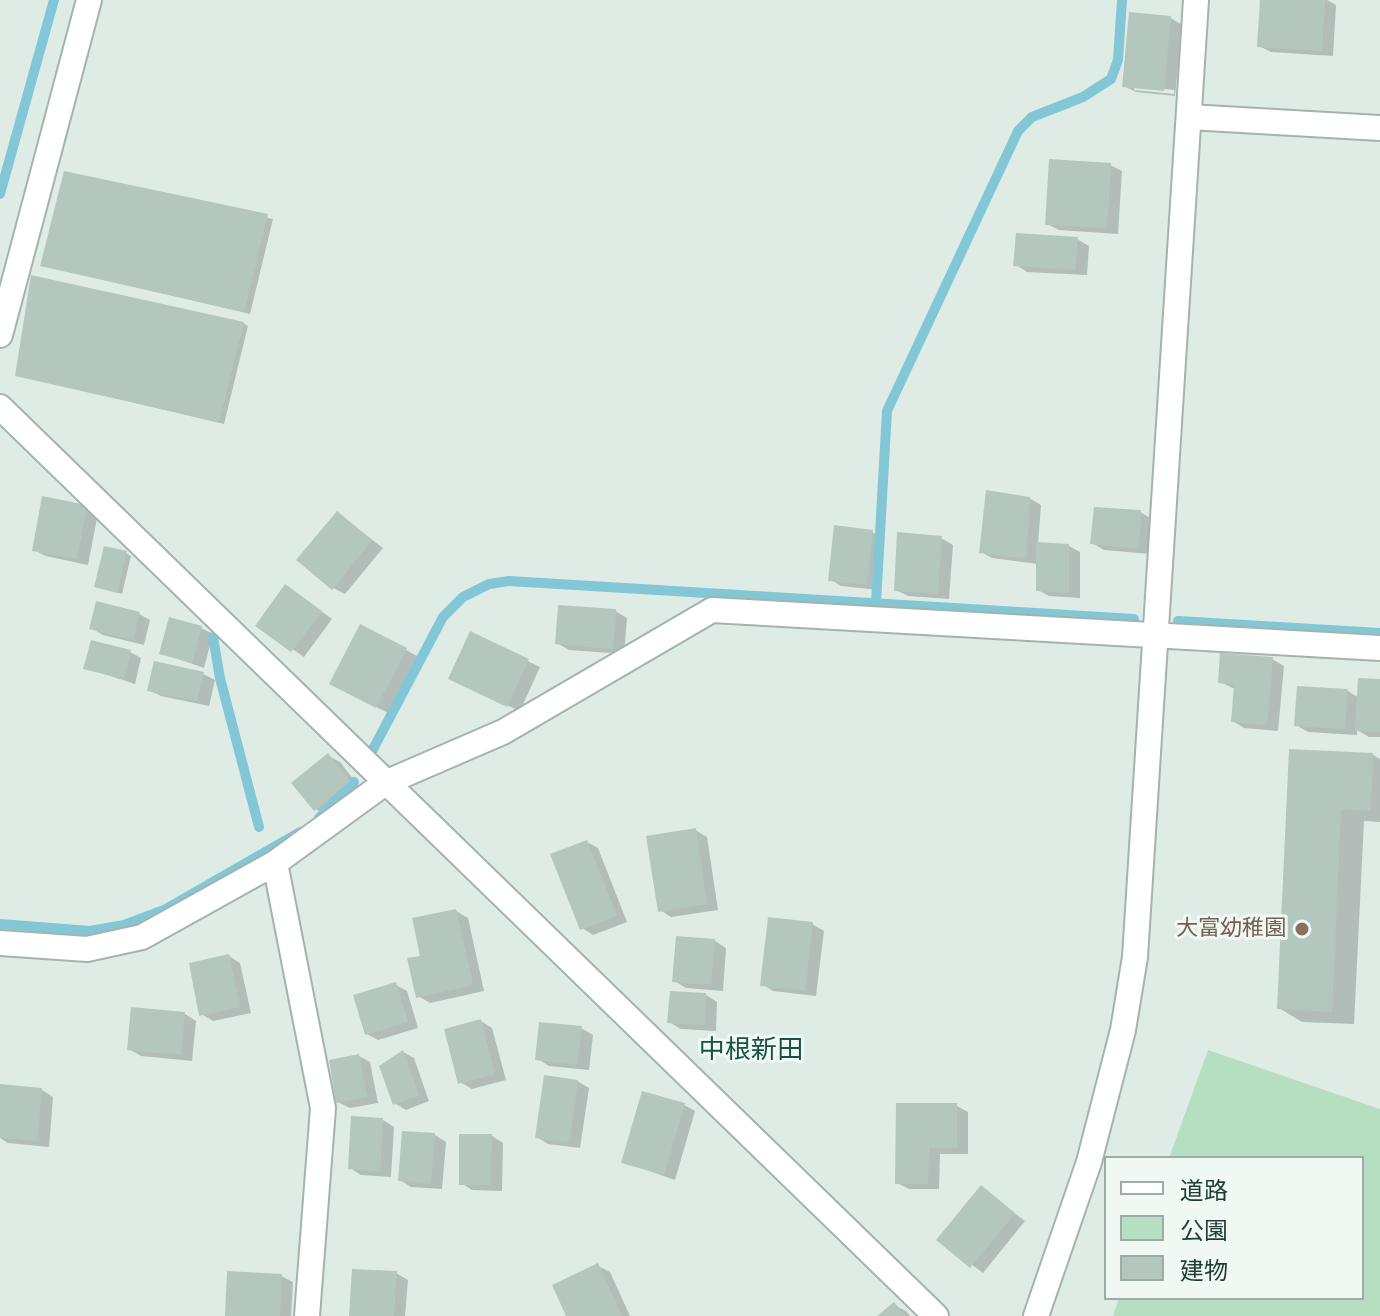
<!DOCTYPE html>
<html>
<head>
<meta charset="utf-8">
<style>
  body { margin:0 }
  #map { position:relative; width:1380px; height:1316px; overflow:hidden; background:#dfece6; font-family:"PT Sans Narrow","Noto Sans JP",sans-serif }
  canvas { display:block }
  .legend { position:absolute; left:1104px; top:1156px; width:260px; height:144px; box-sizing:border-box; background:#f0f8f4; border:2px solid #9cada8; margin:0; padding:10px 14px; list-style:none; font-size:24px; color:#1f3d36 }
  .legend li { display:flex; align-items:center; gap:16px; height:40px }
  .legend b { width:40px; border:2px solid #9cada8 }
</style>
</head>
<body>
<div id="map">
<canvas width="1380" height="1316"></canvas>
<ul class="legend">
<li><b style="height:10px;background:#fff"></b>道路</li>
<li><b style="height:22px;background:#b6dfc2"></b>公園</li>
<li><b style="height:22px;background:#b4c7bf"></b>建物</li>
</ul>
</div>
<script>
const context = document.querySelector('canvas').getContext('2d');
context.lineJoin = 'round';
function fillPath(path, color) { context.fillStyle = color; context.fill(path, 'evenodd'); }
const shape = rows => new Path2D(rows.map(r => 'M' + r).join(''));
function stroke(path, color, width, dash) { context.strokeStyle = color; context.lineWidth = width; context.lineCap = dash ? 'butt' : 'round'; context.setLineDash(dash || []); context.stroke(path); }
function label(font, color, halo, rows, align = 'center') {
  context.font = font + ' "PT Sans Narrow","Noto Sans JP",sans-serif'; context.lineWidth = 6; context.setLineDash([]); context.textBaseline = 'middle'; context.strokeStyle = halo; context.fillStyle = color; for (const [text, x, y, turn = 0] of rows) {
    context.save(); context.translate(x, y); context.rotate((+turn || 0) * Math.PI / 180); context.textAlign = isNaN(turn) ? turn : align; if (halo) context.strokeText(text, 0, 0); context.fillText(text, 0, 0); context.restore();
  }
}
const green = shape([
  [1208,1050,1380,1109,1380,1316,1113,1316,1119,1298,1362,1298,1362,1158,1169,1158]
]);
const shadow = shape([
  [1262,0,1327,0,1336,5,1333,56,1271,52,1259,46],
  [1171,18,1182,25,1175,96,1136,92,1124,86],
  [1134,86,1174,90,1174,94,1134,90],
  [1110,165,1122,171,1118,234,1059,230,1047,224],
  [66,173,273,219,250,314,42,265],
  [1077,239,1089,246,1087,275,1027,272,1016,265],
  [243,323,248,326,224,424,17,375],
  [1029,498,1041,505,1038,544,1069,546,1080,552,1080,598,1049,596,1038,590,1038,564,992,558,981,552],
  [86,507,98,513,88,565,46,556,34,550],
  [1140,512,1152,519,1150,554,1104,550,1092,543],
  [337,513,383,548,345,594,333,588],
  [872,532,884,538,879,590,841,586,830,579],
  [941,538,953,545,949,599,908,596,896,590],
  [126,553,131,556,122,594,96,586],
  [297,593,332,619,304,657,258,625],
  [615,611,627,618,624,654,569,650,557,643],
  [139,614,150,620,144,645,103,635,91,628],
  [201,628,213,634,204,668,161,653],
  [471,634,540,667,520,711,462,685],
  [406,650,417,656,388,713,343,690],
  [130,652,141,658,135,684,86,668],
  [1272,659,1284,666,1278,731,1244,728,1233,721,1235,689,1220,682],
  [203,674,215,680,209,706,161,696,149,690],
  [1380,681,1380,737,1369,737,1357,730,1357,735,1308,732,1296,725,1348,691,1359,698],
  [1291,751,1373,755,1380,759,1380,822,1364,821,1354,1024,1302,1022,1279,1008],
  [328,756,340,762,361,789,327,816,316,809],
  [695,830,707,837,718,910,671,917,660,910],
  [587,842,598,848,627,922,593,935,582,928],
  [456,911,468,918,484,991,430,1003,418,996,423,957],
  [812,924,824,931,816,996,773,991,762,984],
  [715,941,726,948,723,991,686,988,675,981],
  [229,956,240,963,251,1013,213,1021,201,1014],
  [396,985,407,991,418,1028,378,1040,367,1034],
  [706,995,717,1002,716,1031,681,1029,669,1022],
  [185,1014,196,1021,192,1061,141,1056,129,1049],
  [481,1021,492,1028,506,1080,472,1089,460,1082],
  [581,1028,593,1035,589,1070,549,1066,538,1059],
  [403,1052,414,1058,429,1101,406,1110,394,1103],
  [359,1056,370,1062,378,1103,350,1108,338,1102],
  [577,1081,589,1088,580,1148,548,1144,537,1137],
  [42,1090,53,1097,49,1147,8,1143,0,1138,0,1096],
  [684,1105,695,1111,675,1180,624,1162],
  [957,1106,968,1112,968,1154,940,1154,939,1189,909,1189,897,1183],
  [383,1120,394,1127,391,1177,361,1175,350,1168],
  [435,1135,446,1142,442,1189,411,1187,400,1180],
  [492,1136,503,1143,502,1191,472,1190,461,1183],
  [981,1188,1025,1221,983,1273,939,1240],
  [598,1266,610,1272,630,1316,568,1316],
  [396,1273,408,1280,405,1316,351,1316],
  [281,1276,293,1282,291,1316,227,1316],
  [894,1305,906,1311,910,1316,880,1316]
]);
const stream = shape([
  [0,194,54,0],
  [876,603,887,411,1018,131,1032,117,1083,97,1111,79,1118,60,1122,0],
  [1178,621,1380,633],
  [213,637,220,678,259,827],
  [371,753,443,617,463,597,489,584,509,581,1134,619],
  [319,818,354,782],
  [0,924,90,931,124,925,164,910,300,832]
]);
const building = shape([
  [1260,0,1325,0,1322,51,1257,47],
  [1129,12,1171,16,1164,91,1122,87],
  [1049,159,1111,163,1107,228,1045,225],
  [64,171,268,214,244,312,40,266],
  [1016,233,1078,237,1075,270,1013,266],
  [31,275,244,322,219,422,15,376],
  [986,490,1030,497,1026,559,979,553],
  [42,496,87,505,77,559,32,551],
  [1094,507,1141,510,1139,549,1090,544],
  [337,511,372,540,332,590,296,560],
  [834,525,873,530,867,585,828,581],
  [897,532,942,536,938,594,894,591],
  [1036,542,1069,544,1069,593,1036,591],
  [104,546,127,551,117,593,94,587],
  [285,584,322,611,291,652,255,626],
  [96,601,140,612,133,640,89,629],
  [558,605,616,609,613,649,555,644],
  [169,617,202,626,192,663,159,654],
  [360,624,407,648,376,708,329,684],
  [470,631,529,659,507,707,448,679],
  [91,640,131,650,124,679,83,669],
  [1220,653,1273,657,1267,725,1231,722,1234,685,1218,683],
  [154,661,204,672,197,701,147,691],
  [1358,678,1380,679,1380,732,1355,731],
  [1297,686,1348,689,1345,729,1294,726],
  [1289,749,1373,753,1371,811,1341,809,1332,1012,1277,1009],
  [328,753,350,781,314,811,291,783],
  [696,828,707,904,658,912,646,836],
  [587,840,617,916,580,930,550,854],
  [456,909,473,985,416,998,407,958,420,956,412,918],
  [768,917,813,922,805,991,760,986],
  [676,936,715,939,711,985,672,982],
  [229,954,240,1007,199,1016,189,963],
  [396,982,408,1022,365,1035,353,995],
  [670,991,706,993,705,1025,667,1023],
  [131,1007,185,1012,181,1055,127,1050],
  [481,1019,495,1074,458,1084,444,1029],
  [539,1022,582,1026,577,1065,535,1060],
  [403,1050,419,1095,393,1105,379,1066],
  [359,1054,367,1097,336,1103,329,1060],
  [544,1075,578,1080,569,1143,535,1138],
  [0,1084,42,1088,37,1141,0,1138],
  [642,1091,685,1103,664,1175,621,1163],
  [896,1103,957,1103,957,1148,929,1148,928,1184,895,1184],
  [351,1116,383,1118,380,1172,348,1169],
  [402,1131,435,1133,431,1184,398,1181],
  [459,1134,492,1134,491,1185,459,1185],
  [981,1185,1015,1213,970,1268,936,1240],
  [598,1263,622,1316,566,1316,552,1285],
  [352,1269,397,1271,394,1316,349,1316],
  [227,1271,282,1274,280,1316,225,1316],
  [894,1302,905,1316,877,1316]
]);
const minor = shape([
  [1189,117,1380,128],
  [0,335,89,0],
  [0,407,936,1316],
  [275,863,323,1108,307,1316],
  [0,943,87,949,142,937,275,863,385,783,503,732,712,610,1380,648],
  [1036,1316,1089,1162,1123,1030,1135,957,1196,0]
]);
const markers = [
  [1302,929,8,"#8d6e63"]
];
const educationNames = [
  ["大富幼稚園",1286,929]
];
const quarterNames = [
  ["中根新田",751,1051]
];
fillPath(green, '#b6dfc2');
fillPath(shadow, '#0003');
stroke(stream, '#83c7d6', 10);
fillPath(building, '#b4c7bf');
stroke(minor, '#a2b4ae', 28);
stroke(minor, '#fff', 24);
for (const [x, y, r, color] of markers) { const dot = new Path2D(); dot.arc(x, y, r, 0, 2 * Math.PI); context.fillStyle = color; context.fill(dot); stroke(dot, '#f0f8f4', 3); }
label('22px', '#785e54', '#f0f8f4', educationNames, 'right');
label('26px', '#195144', '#f0f8f4', quarterNames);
</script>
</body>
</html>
